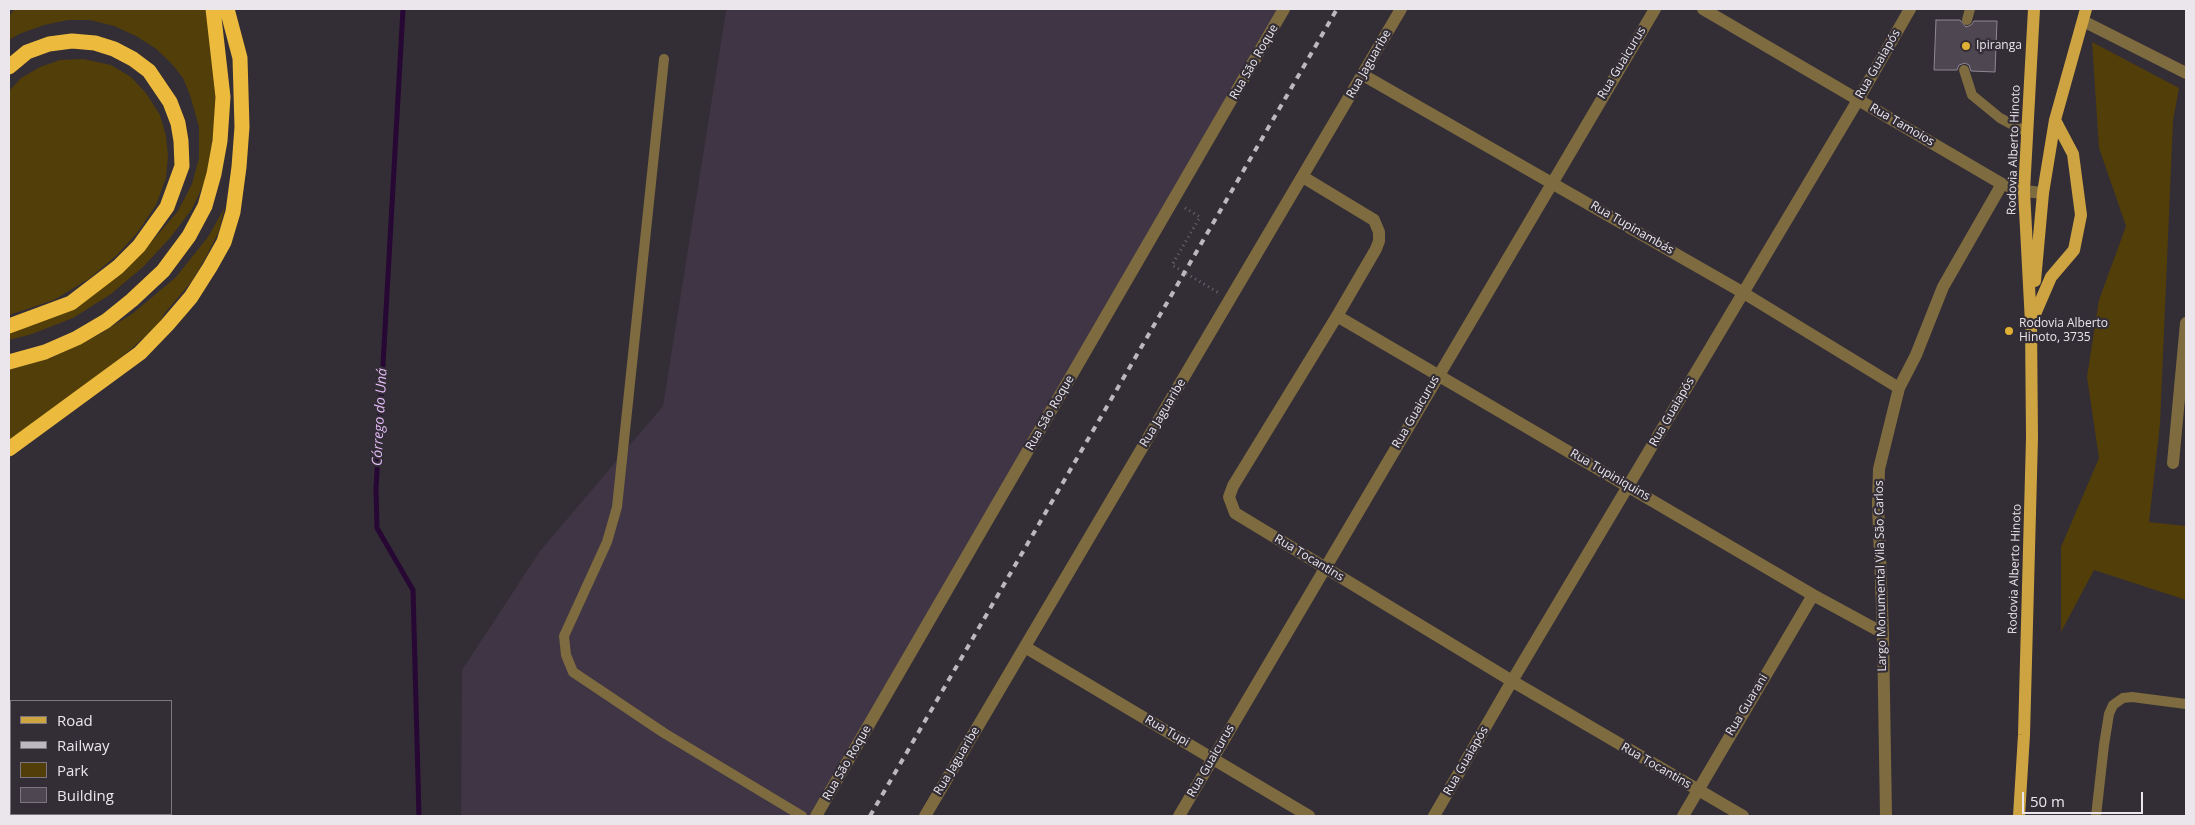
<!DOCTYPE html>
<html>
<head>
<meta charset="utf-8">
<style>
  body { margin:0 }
  #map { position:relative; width:2195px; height:825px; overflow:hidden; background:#332d36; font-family:"Open Sans",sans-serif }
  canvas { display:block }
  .frame { position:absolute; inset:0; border:10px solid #eae6ec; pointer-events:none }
  .legend { position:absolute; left:10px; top:700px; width:162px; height:115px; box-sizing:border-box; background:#332d36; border:1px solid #7c777f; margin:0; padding:6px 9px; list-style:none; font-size:15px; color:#eae6ec }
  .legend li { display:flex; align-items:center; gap:10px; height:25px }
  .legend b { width:25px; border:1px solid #7c777f }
  .scale { position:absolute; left:2022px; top:792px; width:121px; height:22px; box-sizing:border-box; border:2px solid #eae6ec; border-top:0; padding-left:6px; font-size:15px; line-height:18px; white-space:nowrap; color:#eae6ec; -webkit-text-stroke:4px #332d36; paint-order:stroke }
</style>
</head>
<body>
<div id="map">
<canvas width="2195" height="825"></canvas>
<div class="frame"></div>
<ul class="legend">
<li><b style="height:6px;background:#cda441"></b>Road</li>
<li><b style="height:6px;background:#bdb8bf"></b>Railway</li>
<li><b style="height:14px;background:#523e09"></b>Park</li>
<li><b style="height:14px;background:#4e4751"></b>Building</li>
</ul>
<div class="scale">50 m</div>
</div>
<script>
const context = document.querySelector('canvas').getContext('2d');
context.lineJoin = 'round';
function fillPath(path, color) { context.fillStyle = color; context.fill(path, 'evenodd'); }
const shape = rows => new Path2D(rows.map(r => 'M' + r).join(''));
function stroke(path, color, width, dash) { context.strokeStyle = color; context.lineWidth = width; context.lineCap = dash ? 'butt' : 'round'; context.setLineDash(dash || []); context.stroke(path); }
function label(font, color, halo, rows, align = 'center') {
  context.font = font + ' "Open Sans",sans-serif'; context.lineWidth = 4.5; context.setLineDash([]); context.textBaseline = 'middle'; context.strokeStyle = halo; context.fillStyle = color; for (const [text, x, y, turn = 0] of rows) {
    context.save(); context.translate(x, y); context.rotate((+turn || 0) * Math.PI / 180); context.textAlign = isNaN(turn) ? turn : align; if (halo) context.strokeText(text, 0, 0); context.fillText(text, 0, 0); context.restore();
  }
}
const built = shape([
  [732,9,1281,9,809,816,461,816,462,670,540,551,663,406,726,11]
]);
const green = shape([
  [14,9,205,9,214,47,217,112,206,179,192,209,170,238,143,267,111,294,73,318,32,334,9,340,9,328,37,320,141,254,178,211,192,184,199,158,199,127,190,95,183,78,171,63,155,48,136,36,114,26,90,20,68,20,44,25,19,34,9,40,9,17],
  [2092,42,2179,88,2173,121,2160,424,2149,522,2186,526,2186,600,2094,570,2061,632,2061,547,2099,458,2087,377,2099,300,2126,226,2099,148],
  [83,59,111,65,131,77,146,93,160,115,166,136,168,156,166,178,156,205,137,233,117,255,90,278,54,300,9,315,9,91,21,78,40,67,60,60],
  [225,207,219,231,206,257,192,281,164,314,160,323,112,366,9,440,9,370,53,357,98,335,132,314,176,277,208,237]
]);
const stream = shape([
  [403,9,376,489,377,528,413,590,419,816]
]);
const building = shape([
  [1936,20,1960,20,1966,27,1971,25,1974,21,1997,21,1995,72,1971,71,1969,65,1965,63,1959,65,1957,70,1934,70,1936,20]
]);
const path = shape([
  [1185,208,1200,217,1172,265,1219,293]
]);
const service = shape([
  [1967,20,1970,9],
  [664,59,617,507,607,542,564,636,566,655,573,672,664,733,802,816],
  [1964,70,1972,95,2000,118,2028,133],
  [2096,816,2104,745,2109,714,2113,705,2123,698,2132,697,2186,704]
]);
const minor = shape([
  [1703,9,2002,184,2024,191,2043,193],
  [2083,21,2186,73],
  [1363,75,1742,292,1899,388],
  [1303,177,1374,220,1379,232,1379,241,1376,249,1337,316,1233,486,1229,497,1235,513,1512,681,1743,816],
  [1337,316,1813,595,1883,633],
  [2173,463,2186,323],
  [1025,647,1309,816],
  [925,816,1401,9],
  [1179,816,1655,9],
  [1434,816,1512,681,1858,100,1910,9],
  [1683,816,1813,595],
  [1886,816,1883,633,1878,505,1879,469,1899,388,1916,355,1943,287,2002,184]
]);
const tertiary = shape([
  [816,816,1284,9]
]);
const primary = shape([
  [2035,281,2043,193,2055,120,2086,9],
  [2032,321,2051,277,2074,250,2081,215,2073,154,2055,120],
  [2019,816,2024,735,2032,438,2031,323,2024,191,2034,9]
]);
const motorway = shape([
  [9,67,27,52,49,44,72,41,95,43,114,49,133,59,149,71,170,102,178,123,181,141,182,166,167,207,139,246,118,267,71,303,9,326],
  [9,362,45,352,77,338,106,321,132,300,163,271,189,236,205,206,214,174,220,141,223,97,213,9],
  [9,449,140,353,167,325,191,297,210,267,224,242,233,212,239,167,242,127,240,58,227,9]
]);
const rail = shape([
  [870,816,1337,9]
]);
const markers = [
  [1966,46,5,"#e0b034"],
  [2009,331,5,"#e0b034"]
];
const poiNames = [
  ["Ipiranga",1976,46],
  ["Rodovia Alberto",2019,324],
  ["Hinoto, 3735",2019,338]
];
const streetNames = [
  ["Rua São Roque",1254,62,-60],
  ["Rua Guaicurus",1622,63,-59],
  ["Rua Jaguaribe",1369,64,-60],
  ["Rua Guaiapós",1878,64,-60],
  ["Rua Tamoios",1902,125,30],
  ["Rodovia Alberto Hinoto",2014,150,-88],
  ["Rua Tupinambás",1632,228,30],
  ["Rua Guaicurus",1416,412,-60],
  ["Rua Guaiapós",1672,412,-60],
  ["Rua São Roque",1050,413,-60],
  ["Rua Jaguaribe",1163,413,-59],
  ["Rua Tupiniquins",1610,475,30],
  ["Rua Tocantins",1309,558,31],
  ["Rodovia Alberto Hinoto",2015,569,-88],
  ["Largo Monumental Vila São Carlos",1881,576,-91],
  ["Rua Guarani",1747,705,-59],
  ["Rua Tupi",1167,731,30],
  ["Rua Jaguaribe",957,761,-59],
  ["Rua Guaicurus",1211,761,-60],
  ["Rua Guaiapós",1466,761,-60],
  ["Rua São Roque",847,763,-60],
  ["Rua Tocantins",1656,766,30]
];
const waterNames = [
  ["Córrego do Uná",380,417,-87]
];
fillPath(built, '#3f3544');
fillPath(green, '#523e09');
stroke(stream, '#270733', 5);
fillPath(building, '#4e4751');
stroke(building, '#8f8793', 1);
stroke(path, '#6b666e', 3, [1, 4]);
stroke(service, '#7e6b3f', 10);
stroke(minor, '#7e6b3f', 12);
stroke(tertiary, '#7e6b3f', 12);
stroke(primary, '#cda441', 12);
stroke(motorway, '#ecba3d', 15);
stroke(rail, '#bdb8bf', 4, [6, 6]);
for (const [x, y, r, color] of markers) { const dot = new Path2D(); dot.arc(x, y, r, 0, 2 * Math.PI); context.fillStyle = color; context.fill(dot); stroke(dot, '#332d36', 2); }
label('12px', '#eae6ec', '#332d36', poiNames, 'left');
label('12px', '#eae6ec', '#332d36', streetNames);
label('italic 14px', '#e4bbf7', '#332d36', waterNames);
</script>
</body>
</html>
